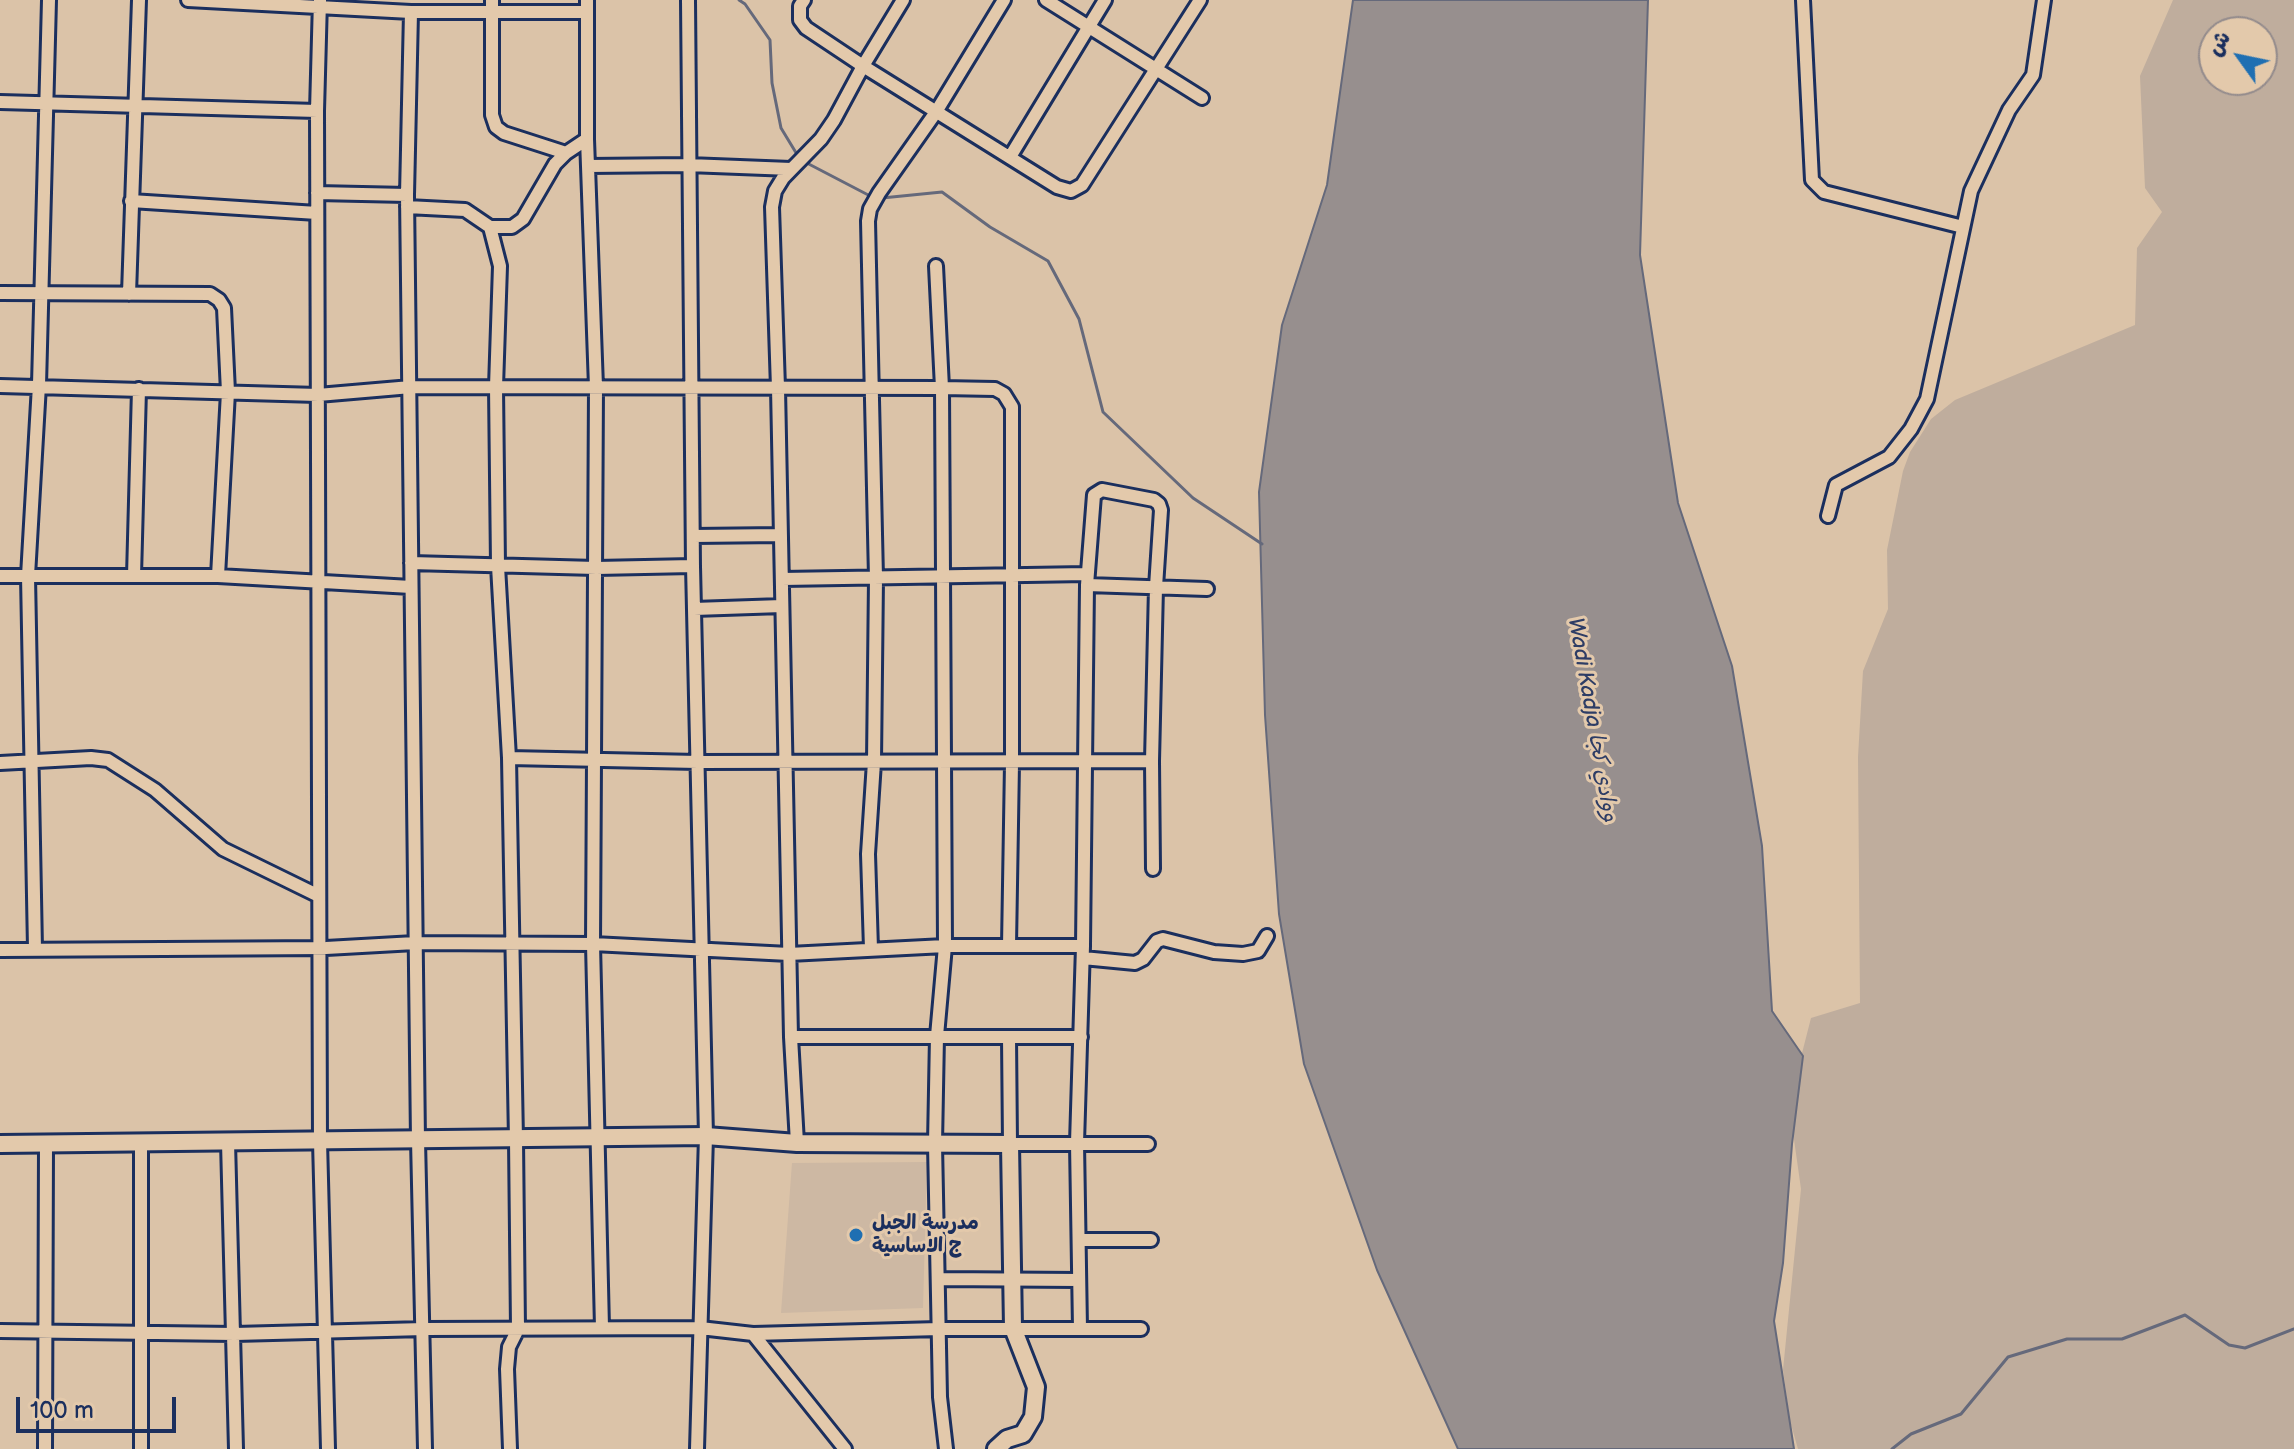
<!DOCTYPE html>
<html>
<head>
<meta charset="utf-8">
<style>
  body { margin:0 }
  #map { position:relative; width:2294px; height:1449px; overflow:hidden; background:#dbc3a8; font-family:"Balsamiq Sans","Playpen Sans Arabic",sans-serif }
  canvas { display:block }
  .north { position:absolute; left:2198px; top:16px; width:80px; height:80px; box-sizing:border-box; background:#e3c9ab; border:2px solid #938b8c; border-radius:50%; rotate:303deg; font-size:22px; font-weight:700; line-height:32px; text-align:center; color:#1b2f5e }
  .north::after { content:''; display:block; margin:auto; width:28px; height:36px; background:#1f6fb2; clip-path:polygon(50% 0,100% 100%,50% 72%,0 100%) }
  .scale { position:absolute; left:16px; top:1397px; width:160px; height:36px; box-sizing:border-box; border:4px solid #1b2f5e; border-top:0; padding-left:10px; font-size:24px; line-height:28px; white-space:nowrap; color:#1b2f5e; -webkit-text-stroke:6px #e3c9ab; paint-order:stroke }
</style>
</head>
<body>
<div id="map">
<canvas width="2294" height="1449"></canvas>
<div class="north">ش</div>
<div class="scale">100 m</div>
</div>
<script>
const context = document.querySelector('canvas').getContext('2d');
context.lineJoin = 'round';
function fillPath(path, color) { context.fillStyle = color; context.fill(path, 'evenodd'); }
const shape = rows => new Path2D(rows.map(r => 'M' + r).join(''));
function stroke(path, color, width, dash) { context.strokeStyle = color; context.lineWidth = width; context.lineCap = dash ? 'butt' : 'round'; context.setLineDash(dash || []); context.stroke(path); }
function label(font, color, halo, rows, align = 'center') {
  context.font = font + ' "Balsamiq Sans","Playpen Sans Arabic",sans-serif'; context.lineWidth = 6; context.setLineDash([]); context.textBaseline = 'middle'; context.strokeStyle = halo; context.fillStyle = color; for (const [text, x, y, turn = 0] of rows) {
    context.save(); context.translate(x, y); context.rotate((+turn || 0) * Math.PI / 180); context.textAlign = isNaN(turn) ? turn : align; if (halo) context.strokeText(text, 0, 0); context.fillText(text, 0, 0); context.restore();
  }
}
const built = shape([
  [927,1162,923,1308,781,1313,792,1163]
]);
const green = shape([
  [2173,0,2294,0,2294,1449,1798,1449,1790,1421,1783,1370,1801,1189,1789,1104,1811,1018,1860,1003,1858,757,1863,671,1888,609,1887,550,1903,471,1910,452,1931,419,1955,400,2135,325,2137,248,2162,212,2145,188,2140,76],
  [2214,32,2262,32,2262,80,2214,80]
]);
const water = shape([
  [1353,0,1648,0,1640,255,1678,503,1732,666,1762,846,1772,1011,1803,1056,1792,1144,1783,1263,1774,1321,1794,1449,1458,1449,1377,1270,1304,1064,1279,914,1265,715,1259,492,1282,325,1327,185,1353,0]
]);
const stream = shape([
  [739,0,745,4,770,40,772,83,781,128,798,156],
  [803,161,874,198],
  [882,198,942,192,990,227,1048,261,1079,319,1103,412,1193,498,1262,544],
  [1892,1449,1911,1434,1961,1414,2008,1357,2067,1339,2122,1339,2185,1315,2229,1345,2245,1348,2294,1329]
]);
const minor = shape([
  [188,0,411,12,587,12],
  [320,0,317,111,320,1141,328,1449],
  [492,0,492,115,496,127,504,133,566,153],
  [587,0,587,139,596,387,593,944,602,1328],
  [688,0,693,566,706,1136,697,1449],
  [804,0,800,6,800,20,806,28,863,66,1057,187,1071,191,1082,185,1200,0],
  [1046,0,1202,98],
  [1803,0,1812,180,1824,192,1963,227],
  [411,12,407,195,418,1140,425,1449],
  [0,102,317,111],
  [1010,157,1105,0],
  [588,166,688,165,791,169],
  [317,193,407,195],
  [131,201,317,213],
  [407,207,465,210,490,227,512,227,523,219,555,164,566,153,587,139],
  [490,227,500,266,496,387,498,566,509,758,516,1140,518,1329,509,1347,507,1369,510,1449],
  [936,266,942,388,945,946,937,1036,935,1144,940,1397,946,1449],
  [0,293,210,294,219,300,224,308,228,392,218,576],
  [129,294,139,0],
  [0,386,318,395,411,387,942,388,995,389,1004,394,1012,407,1012,763,1009,946],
  [1828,516,1836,485,1889,457,1911,429,1927,399,1971,191,2009,110,2033,75,2044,0],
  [693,536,781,535],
  [411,563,596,568,693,566],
  [0,576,218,576,411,587],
  [134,576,139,389],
  [782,579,1087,574],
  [1087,585,1207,589],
  [694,609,782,606],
  [509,758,698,762,1152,761],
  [0,763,91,758,108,760,155,790,223,849,319,896],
  [35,949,28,576,39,385,49,0],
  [871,949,868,854,874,762,876,578,868,221,870,209,879,193,936,112,1004,0],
  [0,950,326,948,415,943,593,944,789,954,945,946,1083,946],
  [1083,958,1135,963,1143,959,1157,941,1163,939,1214,952,1243,954,1258,951,1267,936],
  [791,1037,1081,1037],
  [1009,1037,1010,1144,1148,1144],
  [228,1142,236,1449],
  [141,1143,141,1449],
  [797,1143,791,1037,778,388,772,207,775,191,783,178,821,139,834,120,863,66,903,0],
  [1079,1240,1151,1240],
  [938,1279,1079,1280],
  [1080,1329,1077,1143,1083,946,1087,585,1094,495,1102,490,1154,500,1159,504,1161,510,1156,587,1152,761,1153,869],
  [0,1331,235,1334,424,1329,700,1328,753,1334,939,1329,1141,1329],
  [753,1334,845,1449],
  [45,1449,46,1145]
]);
const major = shape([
  [0,1144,706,1136,797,1143,1010,1144,1013,1328,1036,1387,1033,1417,1023,1434,1007,1439,996,1449]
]);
const markers = [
  [856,1235,8,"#1f6fb2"]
];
const poiNames = [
  ["مدرسة الجبل",872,1224],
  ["ج الاساسية",872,1247]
];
const waterNames = [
  ["Wadi Kadja ووادي كجا",1592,720,80]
];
fillPath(built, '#cdb8a3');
fillPath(green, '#bfad9d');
fillPath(water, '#978f8e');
stroke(water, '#65697b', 2);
stroke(stream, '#65697b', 3);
stroke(minor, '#1b2f5e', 18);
stroke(major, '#1b2f5e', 22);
stroke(minor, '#e3c9ab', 12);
stroke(major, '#e3c9ab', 16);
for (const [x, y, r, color] of markers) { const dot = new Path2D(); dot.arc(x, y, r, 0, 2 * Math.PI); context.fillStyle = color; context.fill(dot); stroke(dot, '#e3c9ab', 3); }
label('bold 20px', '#1b2f5e', '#e3c9ab', poiNames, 'left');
label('italic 22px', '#2e3d65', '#e3c9ab', waterNames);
</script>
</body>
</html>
